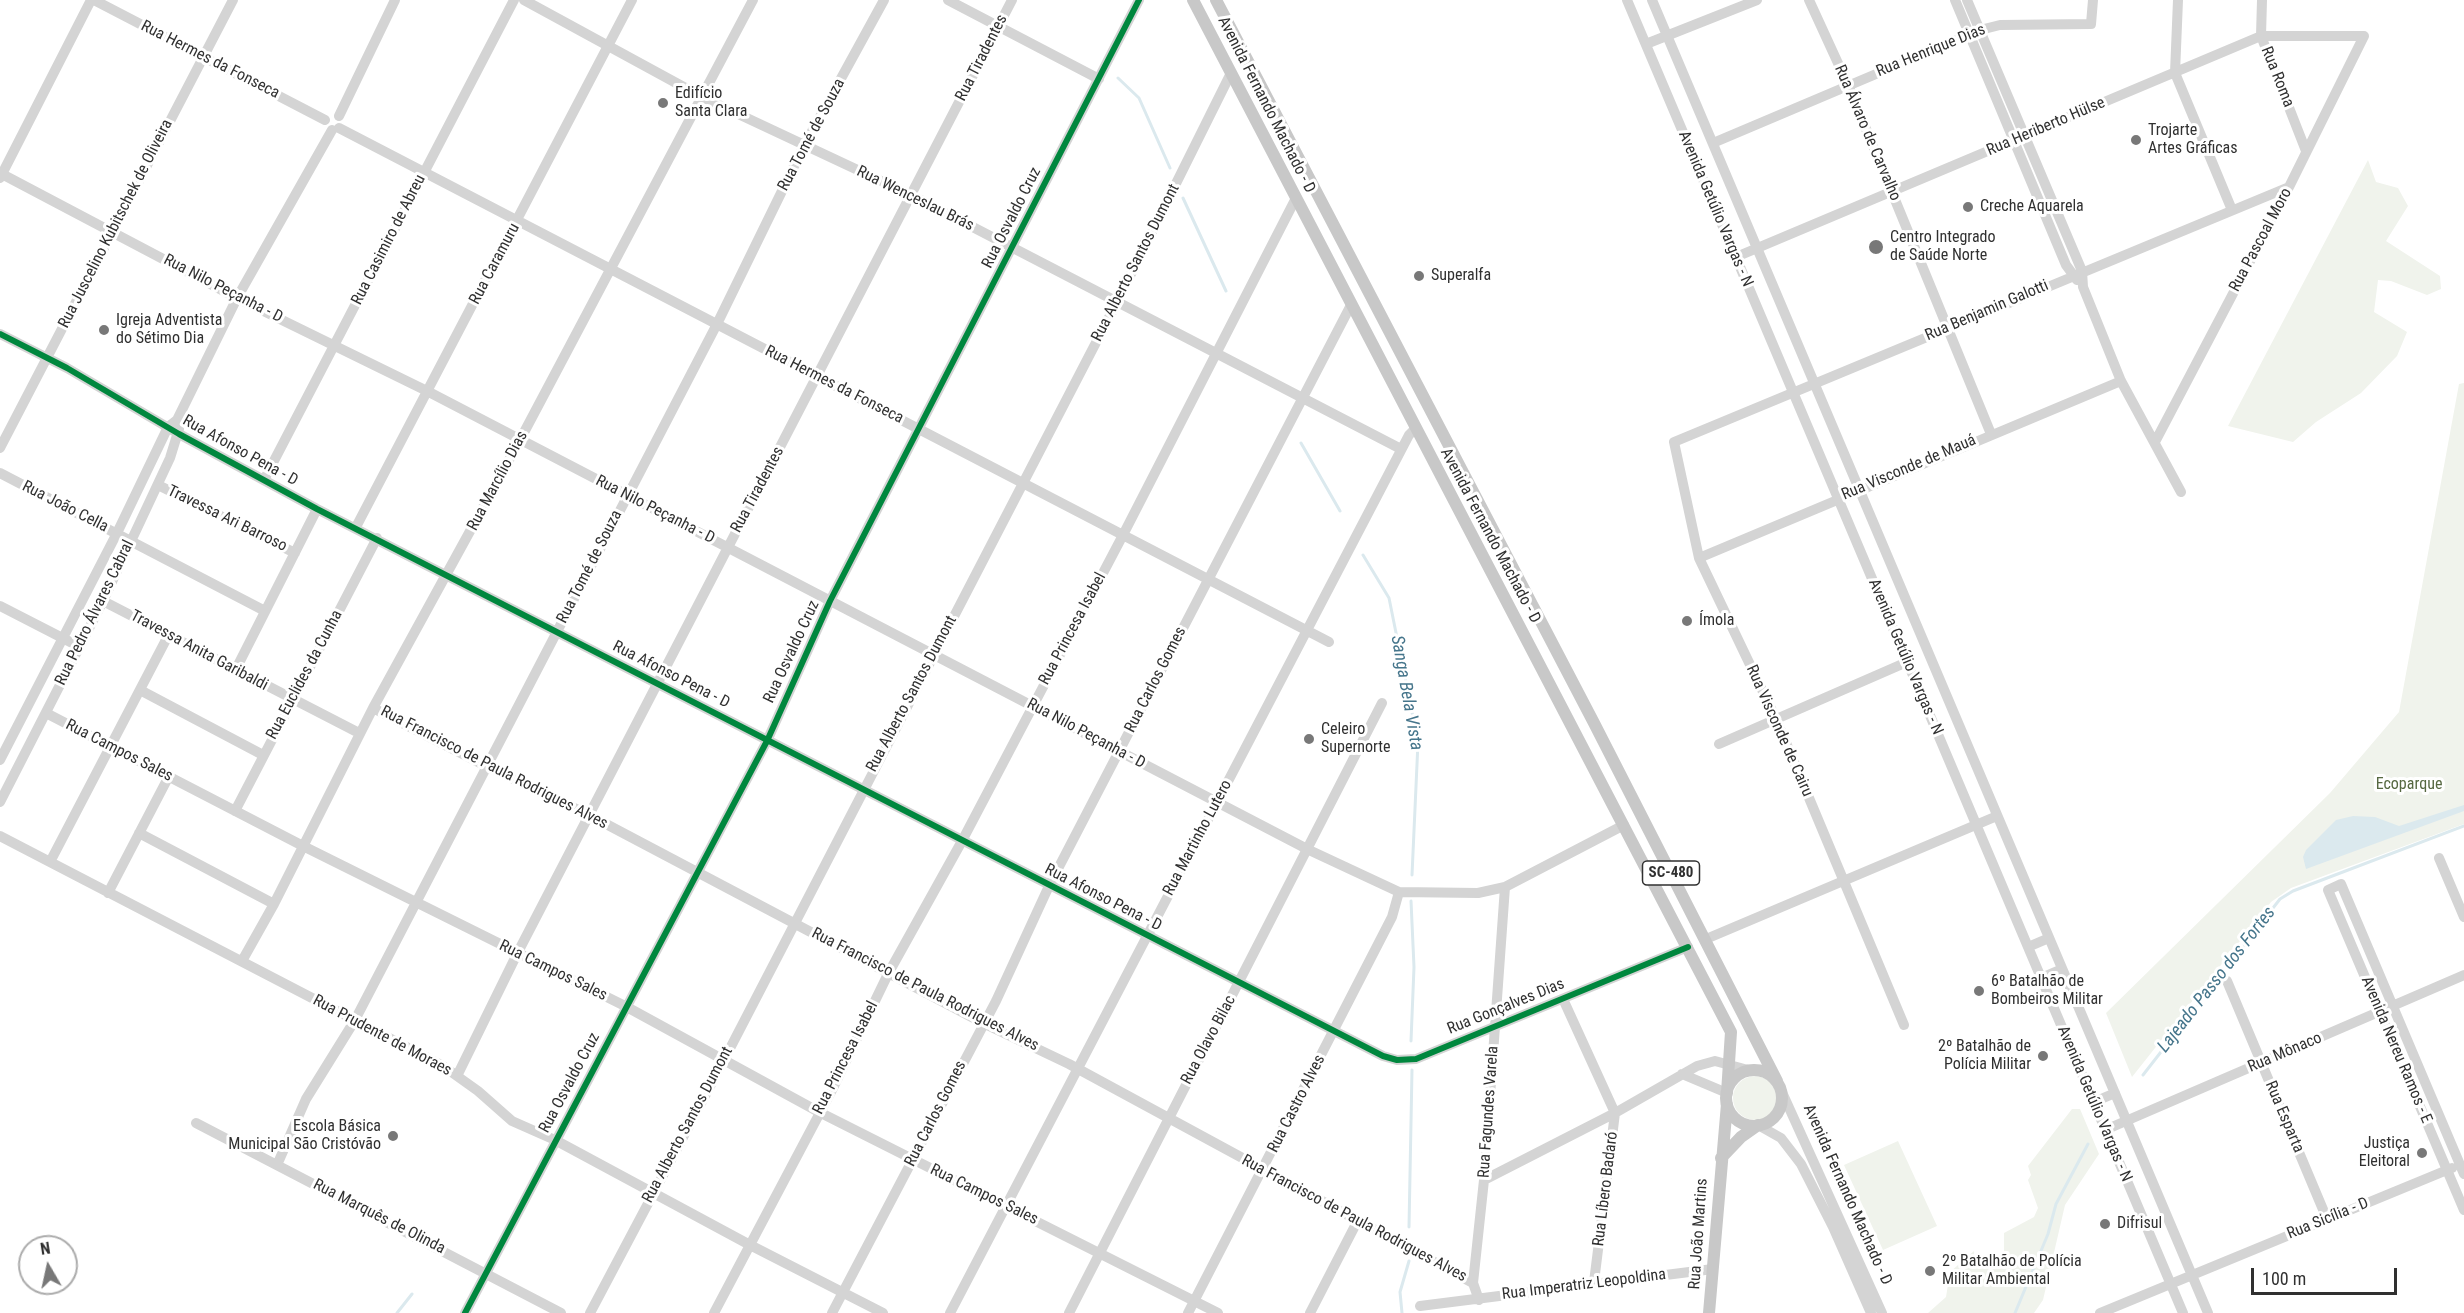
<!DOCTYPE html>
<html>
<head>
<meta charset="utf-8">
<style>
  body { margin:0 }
  #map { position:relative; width:2464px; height:1313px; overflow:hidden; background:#fff; font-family:"Roboto Condensed",sans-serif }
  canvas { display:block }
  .north { position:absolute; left:18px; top:1235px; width:60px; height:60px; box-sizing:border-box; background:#fff; border:2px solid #acacac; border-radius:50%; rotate:351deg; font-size:16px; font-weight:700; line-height:24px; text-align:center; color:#303030 }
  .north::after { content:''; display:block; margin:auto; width:21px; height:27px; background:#787878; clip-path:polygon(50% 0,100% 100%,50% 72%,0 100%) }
  .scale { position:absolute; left:2251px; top:1268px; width:146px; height:27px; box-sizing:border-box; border:3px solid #303030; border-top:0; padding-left:8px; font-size:18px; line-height:21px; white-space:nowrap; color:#303030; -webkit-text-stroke:4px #fff; paint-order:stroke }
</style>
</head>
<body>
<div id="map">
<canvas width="2464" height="1313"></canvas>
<div class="north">N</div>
<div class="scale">100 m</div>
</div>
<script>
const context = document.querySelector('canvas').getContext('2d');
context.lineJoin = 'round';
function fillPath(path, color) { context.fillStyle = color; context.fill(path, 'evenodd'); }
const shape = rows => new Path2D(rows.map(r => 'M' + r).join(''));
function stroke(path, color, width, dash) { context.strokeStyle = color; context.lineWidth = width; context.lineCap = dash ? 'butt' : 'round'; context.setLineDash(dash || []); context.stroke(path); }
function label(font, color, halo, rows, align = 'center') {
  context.font = font + ' "Roboto Condensed",sans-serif'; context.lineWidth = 6; context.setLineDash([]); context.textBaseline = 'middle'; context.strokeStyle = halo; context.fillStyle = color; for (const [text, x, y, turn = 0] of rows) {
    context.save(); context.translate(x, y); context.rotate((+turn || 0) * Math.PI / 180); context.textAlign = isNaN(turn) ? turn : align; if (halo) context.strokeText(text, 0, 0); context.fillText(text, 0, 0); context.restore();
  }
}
const green = shape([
  [2368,160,2376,182,2398,188,2408,206,2386,241,2440,276,2441,289,2427,295,2391,281,2378,280,2374,312,2407,332,2397,356,2361,393,2316,422,2293,442,2228,426],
  [2464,383,2464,824,2291,888,2271,902,2132,1077,2106,1013,2330,793,2399,712,2459,384],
  '1733 1098a22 22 0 1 1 44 0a22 22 0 1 1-44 0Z',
  [2072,1109,2080,1109,2099,1154,2065,1205,2043,1300,2034,1313,1928,1313,1946,1297,1950,1272,1974,1251,1975,1268,1987,1267,2004,1255,2004,1233,2034,1217,2038,1208,2028,1180,2031,1175,2028,1166],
  [1898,1141,1937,1226,1883,1250,1844,1165]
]);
const water = shape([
  [2464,805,2464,811,2306,869,2303,857,2306,850,2336,820,2353,816,2375,817,2399,826]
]);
const stream = shape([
  [1118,78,1139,98,1170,168],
  [1183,198,1226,291],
  [1301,443,1340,511],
  [1363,555,1389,598,1418,742,1412,875],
  [1411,1041,1414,967,1411,901],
  [2143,1075,2280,899,2293,891,2464,826],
  [1409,1227,1412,1070],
  [397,1313,412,1294],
  [1402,1313,1400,1292,1409,1261],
  [2015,1313,2048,1234,2056,1204,2088,1144]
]);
const minor = shape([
  [94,0,325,120],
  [524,0,702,97,911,195,1401,449],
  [948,0,1099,79],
  [1627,0,2183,1313],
  [1652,0,2208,1313],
  [1809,0,1848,85,1991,434],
  [1955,0,2066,265,2077,280],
  [1967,0,2082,271,2083,287,2121,381,2181,492],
  [2178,0,2175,73,2232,210],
  [2262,0,2261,36,2306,151],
  [1646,44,1757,0],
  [339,116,395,0],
  [339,128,1329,642],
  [1713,143,1980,30,2000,25,2091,24,2093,0],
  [0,173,237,298,427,391,1309,850,1399,892,1478,893,1505,887,1624,825],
  [0,178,91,0],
  [1736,257,2261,36,2364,36,2289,187,2155,442],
  [0,334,67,368,179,434,317,509,1383,1056,1397,1060,1416,1059,1688,947],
  [0,448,233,0],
  [0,473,265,611],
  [264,480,514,0],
  [158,485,295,553],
  [356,527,632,0],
  [1699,558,2121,381],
  [103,601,359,733],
  [0,606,80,647],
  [236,669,317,509],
  [140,690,263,755],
  [373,708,486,766,589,815,983,1023,1069,1064,1473,1283],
  [46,713,303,846,625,1006,819,1112,1218,1313],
  [1719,744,1907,662],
  [0,760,117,533,168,427,177,420,237,298,332,130],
  [0,802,103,601,170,458,179,429],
  [235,811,377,538],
  [139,833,274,904],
  [0,836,443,1066,478,1091,512,1121,555,1140,750,1245,883,1313],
  [2439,858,2464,917],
  [50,862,169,634],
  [108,893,169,776],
  [1706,939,1997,816],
  [2028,947,2049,938],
  [242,961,274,904,373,708,520,440,753,0],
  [2041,978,2062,969],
  [2227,981,2327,1219],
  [1563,999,1615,1113,1594,1282],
  [1904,1025,1776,719,1699,558,1674,442,2289,187],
  [1682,1074,1727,1093],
  [457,1076,517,954,1012,0],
  [1781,1090,1882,1313],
  [2094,1102,2115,1093],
  [196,1123,561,1313],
  [1758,1125,1781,1138,1801,1164,1833,1227,1871,1313],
  [2105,1130,2464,975],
  [277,1165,306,1099,355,1020,717,324,804,146,884,0],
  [2464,1174,2341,884,2328,890,2464,1210],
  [1484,1180,1615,1113,1697,1066,1715,1061,1748,1070],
  [1479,1300,1473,1283,1484,1180,1505,887],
  [1420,1306,1713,1269],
  [465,1313,767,741,830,601,1139,0],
  [590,1313,724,1060,1117,302,1231,73],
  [714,1313,832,1090,888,974,962,841,1123,535,1296,198],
  [832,1313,996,1001,1049,886,1351,305],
  [950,1313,1409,435,1416,428],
  [1069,1313,1382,703],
  [1188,1313,1392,917,1399,892],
  [1310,1313,1358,1220],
  [2100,1313,2452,1168]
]);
const major = shape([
  [1193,0,1731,1032,1727,1093],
  [1216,0,1594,723,1777,1081],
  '1726 1098a28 28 0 1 1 56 0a28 28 0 1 1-56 0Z',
  [1721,1158,1741,1137,1758,1125],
  [1709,1313,1727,1104]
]);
const cycleway = shape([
  [0,334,67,368,179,434,317,509,1383,1056,1397,1060,1416,1059,1688,947],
  [465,1313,767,741,830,601,1139,0]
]);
const markers = [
  [663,103,6,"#787878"],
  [2136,140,6,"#787878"],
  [1968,207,6,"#787878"],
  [1876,247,8,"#787878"],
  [1419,276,6,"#787878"],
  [104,330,6,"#787878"],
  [1687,621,6,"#787878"],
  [1309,739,6,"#787878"],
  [1979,991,6,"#787878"],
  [2043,1056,6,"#787878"],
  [393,1136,6,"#787878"],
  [2422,1153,6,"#787878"],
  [2105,1224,6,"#787878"],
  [1930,1271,6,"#787878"]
];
const shields = [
  [1671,873,57]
];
const shieldNames = [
  ["SC-480",1671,873]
];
const streetNames = [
  ["Rua Henrique Dias",1931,51,-22],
  ["Rua Tiradentes",982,58,-63],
  ["Rua Hermes da Fonseca",210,60,27],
  ["Rua Roma",2277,77,68],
  ["Avenida Fernando Machado - D",1266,105,63],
  ["Rua Heriberto Hülse",2046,127,-23],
  ["Rua Álvaro de Carvalho",1867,133,67],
  ["Rua Tomé de Souza",812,135,-62],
  ["Rua Wenceslau Brás",915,199,26],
  ["Avenida Getúlio Vargas - N",1715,209,67],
  ["Rua Osvaldo Cruz",1012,218,-63],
  ["Rua Juscelino Kubitschek de Oliveira",116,224,-63],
  ["Rua Casimiro de Abreu",389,240,-63],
  ["Rua Pascoal Moro",2261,240,-62],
  ["Rua Alberto Santos Dumont",1136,263,-63],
  ["Rua Caramuru",495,264,-62],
  ["Rua Nilo Peçanha - D",223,289,27],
  ["Rua Benjamin Galotti",1987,311,-23],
  ["Rua Hermes da Fonseca",834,385,27],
  ["Rua Afonso Pena - D",240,451,29],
  ["Rua Visconde de Mauá",1909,468,-23],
  ["Rua Marcílio Dias",498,481,-62],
  ["Rua Tiradentes",758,490,-62],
  ["Rua João Cella",65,507,27],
  ["Rua Nilo Peçanha - D",655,510,27],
  ["Travessa Ari Barroso",227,519,26],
  ["Avenida Fernando Machado - D",1490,536,62],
  ["Rua Tomé de Souza",590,567,-63],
  ["Rua Pedro Álvares Cabral",95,613,-64],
  ["Rua Princesa Isabel",1073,629,-62],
  ["Travessa Anita Garibaldi",199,651,28],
  ["Rua Osvaldo Cruz",792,652,-65],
  ["Avenida Getúlio Vargas - N",1905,657,67],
  ["Rua Euclides da Cunha",305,675,-62],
  ["Rua Afonso Pena - D",671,675,27],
  ["Rua Carlos Gomes",1156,680,-63],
  ["Rua Alberto Santos Dumont",912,694,-62],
  ["Rua Visconde de Cairu",1779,731,66],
  ["Rua Nilo Peçanha - D",1086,734,28],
  ["Rua Campos Sales",119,751,27],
  ["Rua Francisco de Paula Rodrigues Alves",494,768,27],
  ["Rua Martinho Lutero",1198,838,-62],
  ["Rua Afonso Pena - D",1103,898,27],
  ["Rua Campos Sales",553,971,26],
  ["Rua Francisco de Paula Rodrigues Alves",925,990,27],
  ["Rua Gonçalves Dias",1506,1007,-22],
  ["Rua Prudente de Moraes",382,1036,28],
  ["Rua Olavo Bilac",1209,1040,-62],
  ["Avenida Nereu Ramos - E",2396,1050,67],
  ["Rua Mônaco",2285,1053,-23],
  ["Rua Princesa Isabel",846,1058,-63],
  ["Rua Osvaldo Cruz",570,1083,-62],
  ["Rua Castro Alves",1297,1104,-63],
  ["Avenida Getúlio Vargas - N",2094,1104,67],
  ["Rua Fagundes Varela",1489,1112,-86],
  ["Rua Carlos Gomes",936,1114,-63],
  ["Rua Esparta",2284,1117,67],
  ["Rua Alberto Santos Dumont",688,1125,-62],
  ["Rua Líbero Badaró",1606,1189,-83],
  ["Rua Campos Sales",984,1195,26],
  ["Avenida Fernando Machado - D",1847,1195,66],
  ["Rua Marquês de Olinda",379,1217,27],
  ["Rua Francisco de Paula Rodrigues Alves",1354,1219,28],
  ["Rua Sicília - D",2328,1219,-22],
  ["Rua João Martins",1699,1234,-86],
  ["Rua Imperatriz Leopoldina",1584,1285,-7]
];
const poiNames = [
  ["Edifício",675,94],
  ["Santa Clara",675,112],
  ["Trojarte",2148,131],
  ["Artes Gráficas",2148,149],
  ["Creche Aquarela",1980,207],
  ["Centro Integrado",1890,238],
  ["de Saúde Norte",1890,256],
  ["Superalfa",1431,276],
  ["Igreja Adventista",116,321],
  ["do Sétimo Dia",116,339],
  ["Ímola",1699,621],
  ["Celeiro",1321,730],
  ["Supernorte",1321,748],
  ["6º Batalhão de",1991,982],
  ["Bombeiros Militar",1991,1000],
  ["2º Batalhão de",2031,1047,"right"],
  ["Polícia Militar",2031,1065,"right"],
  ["Escola Básica",381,1127,"right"],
  ["Municipal São Cristóvão",381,1145,"right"],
  ["Justiça",2410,1144,"right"],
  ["Eleitoral",2410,1162,"right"],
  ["Difrisul",2117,1224],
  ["2º Batalhão de Polícia",1942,1262],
  ["Militar Ambiental",1942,1280]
];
const parkNames = [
  ["Ecoparque",2409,785]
];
const waterNames = [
  ["Sanga Bela Vista",1406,693,80],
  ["Lajeado Passo dos Fortes",2217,980,-52]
];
fillPath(green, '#f0f3ec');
fillPath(water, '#dbe9ee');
stroke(stream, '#dbe9ee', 3);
stroke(minor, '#d4d4d4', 10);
stroke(major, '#c8c8c8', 12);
stroke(cycleway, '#00873e', 6);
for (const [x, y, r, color] of markers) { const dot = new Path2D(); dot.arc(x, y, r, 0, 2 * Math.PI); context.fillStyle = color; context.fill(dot); stroke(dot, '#fff', 2); }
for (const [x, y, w] of shields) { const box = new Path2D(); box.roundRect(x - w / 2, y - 12, w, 24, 4.5); context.fillStyle = '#fff'; context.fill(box); stroke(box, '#303030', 1.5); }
label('bold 15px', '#303030', null, shieldNames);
label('16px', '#303030', '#fff', streetNames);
label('16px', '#303030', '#fff', poiNames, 'left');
label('16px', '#566841', '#fff', parkNames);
label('italic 18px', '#45758b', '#fff', waterNames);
</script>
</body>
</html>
